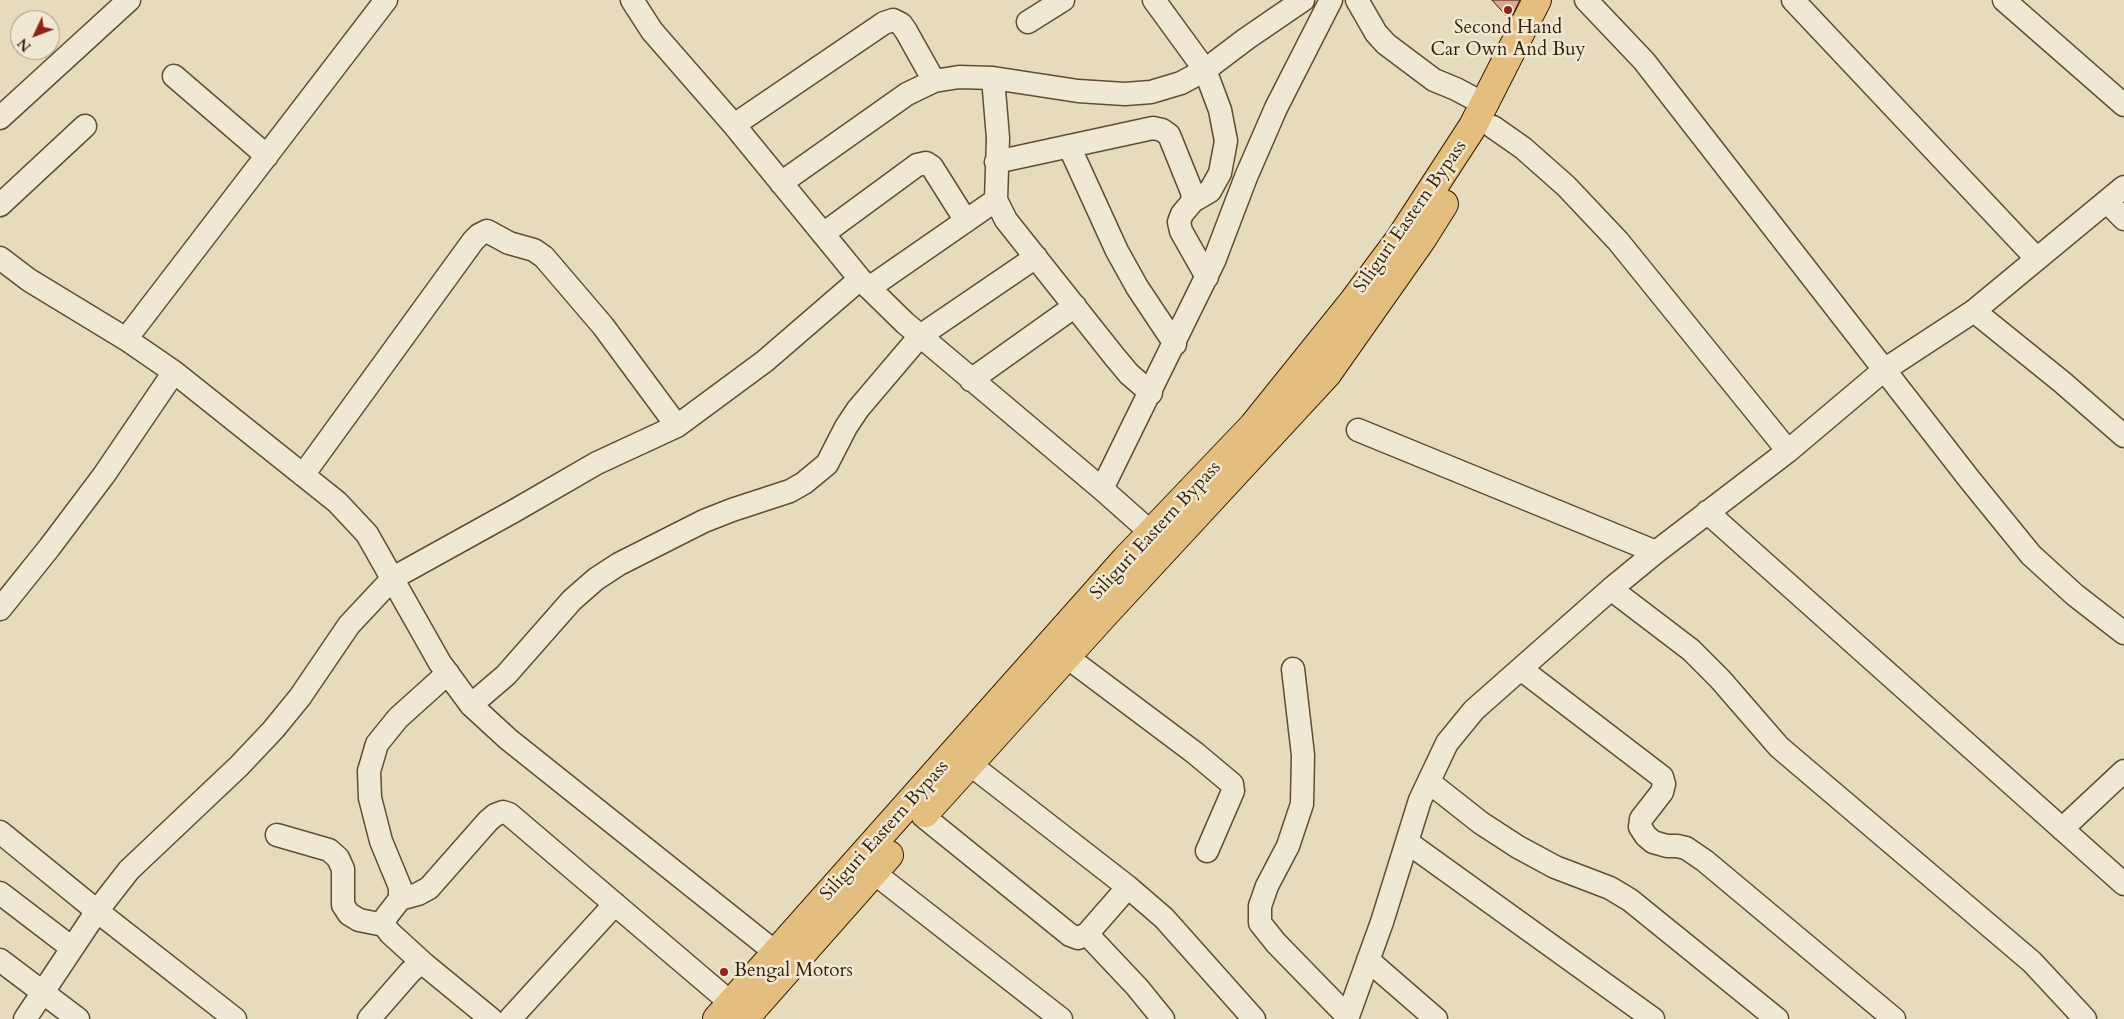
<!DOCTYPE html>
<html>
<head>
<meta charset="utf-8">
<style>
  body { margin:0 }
  #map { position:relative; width:2124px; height:1019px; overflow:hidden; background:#e7dbbe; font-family:Cardo,serif }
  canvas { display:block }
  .north { position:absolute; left:10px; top:10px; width:50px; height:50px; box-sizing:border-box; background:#efe8d5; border:1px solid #a59780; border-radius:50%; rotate:227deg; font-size:14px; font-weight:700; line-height:20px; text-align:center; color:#351e00 }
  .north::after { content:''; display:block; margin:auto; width:18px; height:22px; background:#8f2418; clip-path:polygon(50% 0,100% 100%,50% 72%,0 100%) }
</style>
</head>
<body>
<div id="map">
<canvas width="2124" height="1019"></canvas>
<div class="north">N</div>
</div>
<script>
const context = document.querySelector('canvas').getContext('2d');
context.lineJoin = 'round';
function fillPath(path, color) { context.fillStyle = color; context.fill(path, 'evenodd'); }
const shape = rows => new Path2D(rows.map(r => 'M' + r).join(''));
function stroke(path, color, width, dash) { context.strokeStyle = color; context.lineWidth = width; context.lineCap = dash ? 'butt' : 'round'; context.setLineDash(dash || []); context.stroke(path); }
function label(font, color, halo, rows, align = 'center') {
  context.font = font + ' Cardo,serif'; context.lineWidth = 5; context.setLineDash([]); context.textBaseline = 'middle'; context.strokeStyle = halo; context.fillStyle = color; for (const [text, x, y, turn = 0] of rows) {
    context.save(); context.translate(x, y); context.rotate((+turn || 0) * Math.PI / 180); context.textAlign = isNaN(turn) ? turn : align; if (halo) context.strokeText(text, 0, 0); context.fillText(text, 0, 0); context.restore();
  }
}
const shadow = shape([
  [1494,0,1530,0,1517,25]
]);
const building = shape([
  [1492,0,1520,0,1510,20,1492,0]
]);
const minor = shape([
  [632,0,652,31,734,125,860,279,905,323,1102,489,1164,544],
  [1154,0,1205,70,1220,110,1226,141,1220,173,1210,191,1193,201],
  [1357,0,1376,33,1386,44,1434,80,1456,89,1484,104],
  [1586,0,1644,61,1970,480,2031,555,2075,595,2124,633],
  [1793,0,2037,259],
  [2004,0,2124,105],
  [1028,22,1063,0],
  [174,76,267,156],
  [993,78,998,138,996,200,1006,220,1114,356,1129,374,1151,393],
  [0,118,129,0],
  [734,125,884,23,893,20,901,24,906,31,934,81],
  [1493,127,1523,148,1566,186,1618,241,1788,451],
  [1069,146,1117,251,1137,287,1175,344],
  [996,162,1153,128,1162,130,1169,135,1192,192,1193,201,1182,214,1179,222,1181,231,1207,277],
  [781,183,907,94,934,81,959,77,993,78,1078,91,1125,94,1151,92,1181,83,1205,70,1246,39,1303,0],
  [2107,202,2124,219],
  [0,205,85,126],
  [823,234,917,165,926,163,932,167,966,221],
  [0,258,29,280,126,339,174,372,337,502,367,534,440,663,471,705,508,739,790,964],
  [869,288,996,200],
  [1974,311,2062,382,2124,436],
  [126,339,386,0],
  [971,380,1075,306],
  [1358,430,1656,552],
  [303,475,473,241,479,235,487,231,509,243,534,250,544,257,603,326,677,426],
  [1102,489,1214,261,1246,177,1276,108,1331,0],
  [1707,512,2124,884],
  [1611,589,1691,650,1720,679,1779,747,2032,962,2085,1019],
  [0,609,49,548,104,475,174,372],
  [1067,657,1195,753,1232,784,1233,791,1207,851],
  [1293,669,1303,755,1302,804,1288,846,1267,886,1260,906,1260,923,1276,943,1348,1017],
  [1521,669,1662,777,1664,784,1662,792,1641,819,1640,827,1646,836,1653,842,1667,846,1677,846,1686,848,1705,861,1894,1019],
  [471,705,506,675,572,600,596,579,619,564,704,521,732,510,790,491,804,483,827,464,846,427,858,409,920,336,1036,257],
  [971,765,1128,887,1164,918,1254,1019],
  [1429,782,1481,823,1518,847,1555,867,1610,888,1630,900,1777,1019],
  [923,816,1070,935,1078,938,1087,934,1128,887],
  [2062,829,2124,771],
  [0,832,97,911,235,1019],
  [277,835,329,850,338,858,343,869,343,905,349,914,359,920,384,925],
  [1407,842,1653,1019],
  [873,872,1061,1019],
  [0,893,72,948],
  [400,899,418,894,429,888,488,821,495,815,503,812,509,814,731,1003],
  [1087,934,1137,987,1163,1019],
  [0,960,78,1019],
  [1368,960,1436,1019],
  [424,964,390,933,384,925,386,917,400,899,400,887,381,841,370,798,369,771,377,744,398,718,448,673],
  [25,1019,97,911,129,870,239,766,273,730,300,697,349,625,393,578,514,511,597,463,677,426,765,361,860,279],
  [369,1019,410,972,417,966,424,964,491,1019],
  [510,1019,615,904],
  [1347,1019,1382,922,1420,800,1447,743,1474,710,1611,589,1656,552,1788,451,1884,370,1974,311,2124,187]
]);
const major = shape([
  [925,813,1103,616,1327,374,1422,239,1444,204],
  [717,1019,1125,560,1253,426,1352,303,1399,240,1473,126,1537,0],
  [744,1019,889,855]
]);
const markers = [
  [1508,10,5,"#8f2418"],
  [724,972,5,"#8f2418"]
];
const poiNames = [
  ["Second Hand",1508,29],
  ["Car Own And Buy",1508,51],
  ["Bengal Motors",734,972,"left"]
];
const streetNames = [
  ["Siliguri Eastern Bypass",1411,217,-55],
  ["Siliguri Eastern Bypass",1156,531,-47],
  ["Siliguri Eastern Bypass",885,831,-48]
];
fillPath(shadow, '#0003');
fillPath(building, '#dfa592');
stroke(building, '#351e00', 1);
stroke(minor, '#624d30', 25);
stroke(major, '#351e00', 30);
stroke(minor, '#efe8d5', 22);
stroke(major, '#e4be7f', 28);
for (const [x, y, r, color] of markers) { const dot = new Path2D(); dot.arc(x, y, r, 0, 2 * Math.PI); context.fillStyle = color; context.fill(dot); stroke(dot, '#efe8d5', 2); }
label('19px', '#351e00', '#efe8d5', poiNames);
label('19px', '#351e00', '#efe8d5', streetNames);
</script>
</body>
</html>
